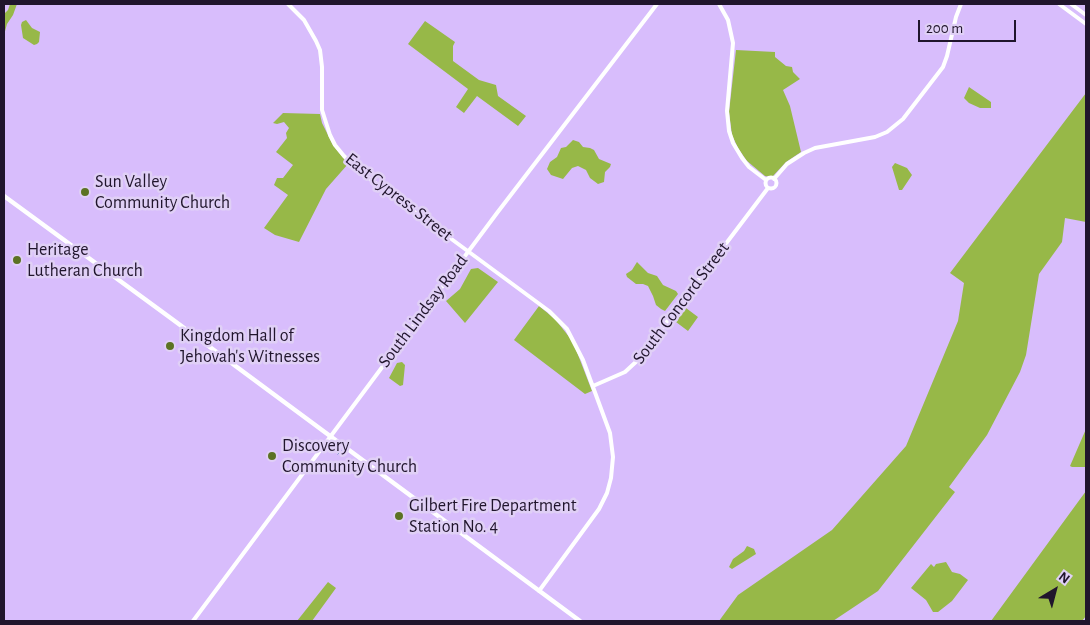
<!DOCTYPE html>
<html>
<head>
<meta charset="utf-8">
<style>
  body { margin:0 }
  #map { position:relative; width:1090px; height:625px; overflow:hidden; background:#d8bdfc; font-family:"Alegreya Sans",sans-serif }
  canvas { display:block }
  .frame { position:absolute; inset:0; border:5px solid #20152c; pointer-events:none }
  .north { position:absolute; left:1030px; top:565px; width:50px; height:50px; -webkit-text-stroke:4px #e0d0f6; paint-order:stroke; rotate:37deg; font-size:14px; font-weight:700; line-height:20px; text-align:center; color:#20152c }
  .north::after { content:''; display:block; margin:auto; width:18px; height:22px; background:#20152c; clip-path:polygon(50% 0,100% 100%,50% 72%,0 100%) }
  .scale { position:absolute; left:918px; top:20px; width:98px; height:22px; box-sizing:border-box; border:2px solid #20152c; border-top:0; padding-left:6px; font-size:15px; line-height:18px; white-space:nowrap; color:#20152c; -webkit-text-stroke:4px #e0d0f6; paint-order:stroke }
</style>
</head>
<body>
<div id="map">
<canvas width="1090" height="625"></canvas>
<div class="frame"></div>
<div class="north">N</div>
<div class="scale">200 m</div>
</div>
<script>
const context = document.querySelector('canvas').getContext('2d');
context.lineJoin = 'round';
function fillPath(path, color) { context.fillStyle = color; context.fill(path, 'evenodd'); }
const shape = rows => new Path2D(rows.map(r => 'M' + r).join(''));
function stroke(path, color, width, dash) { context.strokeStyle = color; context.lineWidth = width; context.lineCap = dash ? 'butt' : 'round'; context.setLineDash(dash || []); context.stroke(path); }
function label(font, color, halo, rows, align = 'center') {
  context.font = font + ' "Alegreya Sans",sans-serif'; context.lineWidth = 5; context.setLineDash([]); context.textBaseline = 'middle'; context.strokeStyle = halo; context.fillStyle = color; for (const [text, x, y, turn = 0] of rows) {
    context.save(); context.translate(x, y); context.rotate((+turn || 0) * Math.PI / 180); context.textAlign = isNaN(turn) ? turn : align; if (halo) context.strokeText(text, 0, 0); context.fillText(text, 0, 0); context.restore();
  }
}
const green = shape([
  [10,4,17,4,13,15,7,24,4,35,4,14,8,10],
  [26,20,32,28,40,32,39,42,37,44,34,45,23,38,21,25,22,22],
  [425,21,455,42,453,46,453,61,479,80,496,85,498,96,526,116,518,126,477,96,464,113,456,107,468,89,408,44],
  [736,50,775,52,775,57,786,66,792,67,793,72,800,79,783,90,790,106,801,152,786,162,772,177,765,176,747,161,738,148,732,135,729,112],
  [969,87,991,102,991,108,980,108,969,103,964,98],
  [1086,93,1086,222,1065,218,1062,242,1039,274,1026,355,1020,372,987,435,949,487,955,492,878,591,833,621,719,621,738,595,832,530,906,446,958,321,964,283,950,273],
  [283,113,320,114,322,123,333,145,348,164,326,189,299,242,275,235,264,228,288,195,274,185,277,178,283,178,293,165,276,152,287,138,286,133,289,128,284,122,277,124,273,123],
  [573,140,579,142,583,147,590,148,594,150,599,159,611,164,610,167,605,172,604,182,598,184,590,178,586,170,578,166,572,168,563,179,551,175,547,169,550,162,557,157,561,148,566,147],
  [895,163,907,168,912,175,902,190,899,190,892,167],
  [637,262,648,273,657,276,663,285,676,291,678,294,665,311,661,309,656,305,653,296,648,286,643,284,636,284,627,277,626,274,632,270],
  [478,268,498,282,465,323,446,301,460,289,471,269],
  [539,306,555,319,570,338,575,347,592,391,585,394,514,340],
  [686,308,698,317,688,331,676,322],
  [402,362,405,365,403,385,400,386,389,378,397,363],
  [1086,429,1086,467,1072,467,1070,466],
  [1086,491,1086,616,1082,621,991,621],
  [747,546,754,549,756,554,732,569,729,567,733,559,744,551],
  [946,562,952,572,960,574,968,580,952,601,938,612,933,612,926,600,911,588,931,564,934,567,936,564],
  [328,582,336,588,312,621,297,621]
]);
const stream = shape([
  [338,454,341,451]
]);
const secondary = shape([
  [288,4,304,20,316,41,320,50,322,67,322,110,330,135,335,145,344,156,366,176,549,311,567,329,583,360,610,433,613,457,611,478,607,493,599,509,539,591],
  [719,4,728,20,733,43,727,111,729,131,733,143,742,158,749,167,766,180],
  [1059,4,1086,24],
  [1071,4,1086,15],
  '765.5 183a5.5 5.5 0 1 1 11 0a5.5 5.5 0 1 1-11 0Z',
  [774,179,787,164,804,153,815,148,875,137,887,132,903,119,943,67,947,56,956,17,961,4],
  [593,386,625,372,638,360,768,188],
  [193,621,497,213,657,4]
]);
const primary = shape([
  [4,196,172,319,580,621]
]);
const markers = [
  [85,192,5,"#5c7223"],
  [17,260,5,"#5c7223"],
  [170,346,5,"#5c7223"],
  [272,456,5,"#5c7223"],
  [399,516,5,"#5c7223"]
];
const poiNames = [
  ["Sun Valley",95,182],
  ["Community Church",95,203],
  ["Heritage",27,250],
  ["Lutheran Church",27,271],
  ["Kingdom Hall of",180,336],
  ["Jehovah's Witnesses",180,357],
  ["Discovery",282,446],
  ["Community Church",282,467],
  ["Gilbert Fire Department",409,506],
  ["Station No. 4",409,527]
];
const streetNames = [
  ["East Cypress Street",399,197,38],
  ["South Concord Street",681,303,-53],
  ["South Lindsay Road",423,311,-53]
];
fillPath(green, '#97b848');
stroke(stream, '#276aa0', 1);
stroke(secondary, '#fff', 4);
stroke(primary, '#fff', 4.5);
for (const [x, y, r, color] of markers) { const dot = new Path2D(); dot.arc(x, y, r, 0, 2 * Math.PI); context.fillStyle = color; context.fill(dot); stroke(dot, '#e0d0f6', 2); }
label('18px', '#20152c', '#e0d0f6', poiNames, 'left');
label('18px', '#20152c', '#e0d0f6', streetNames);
</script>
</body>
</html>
